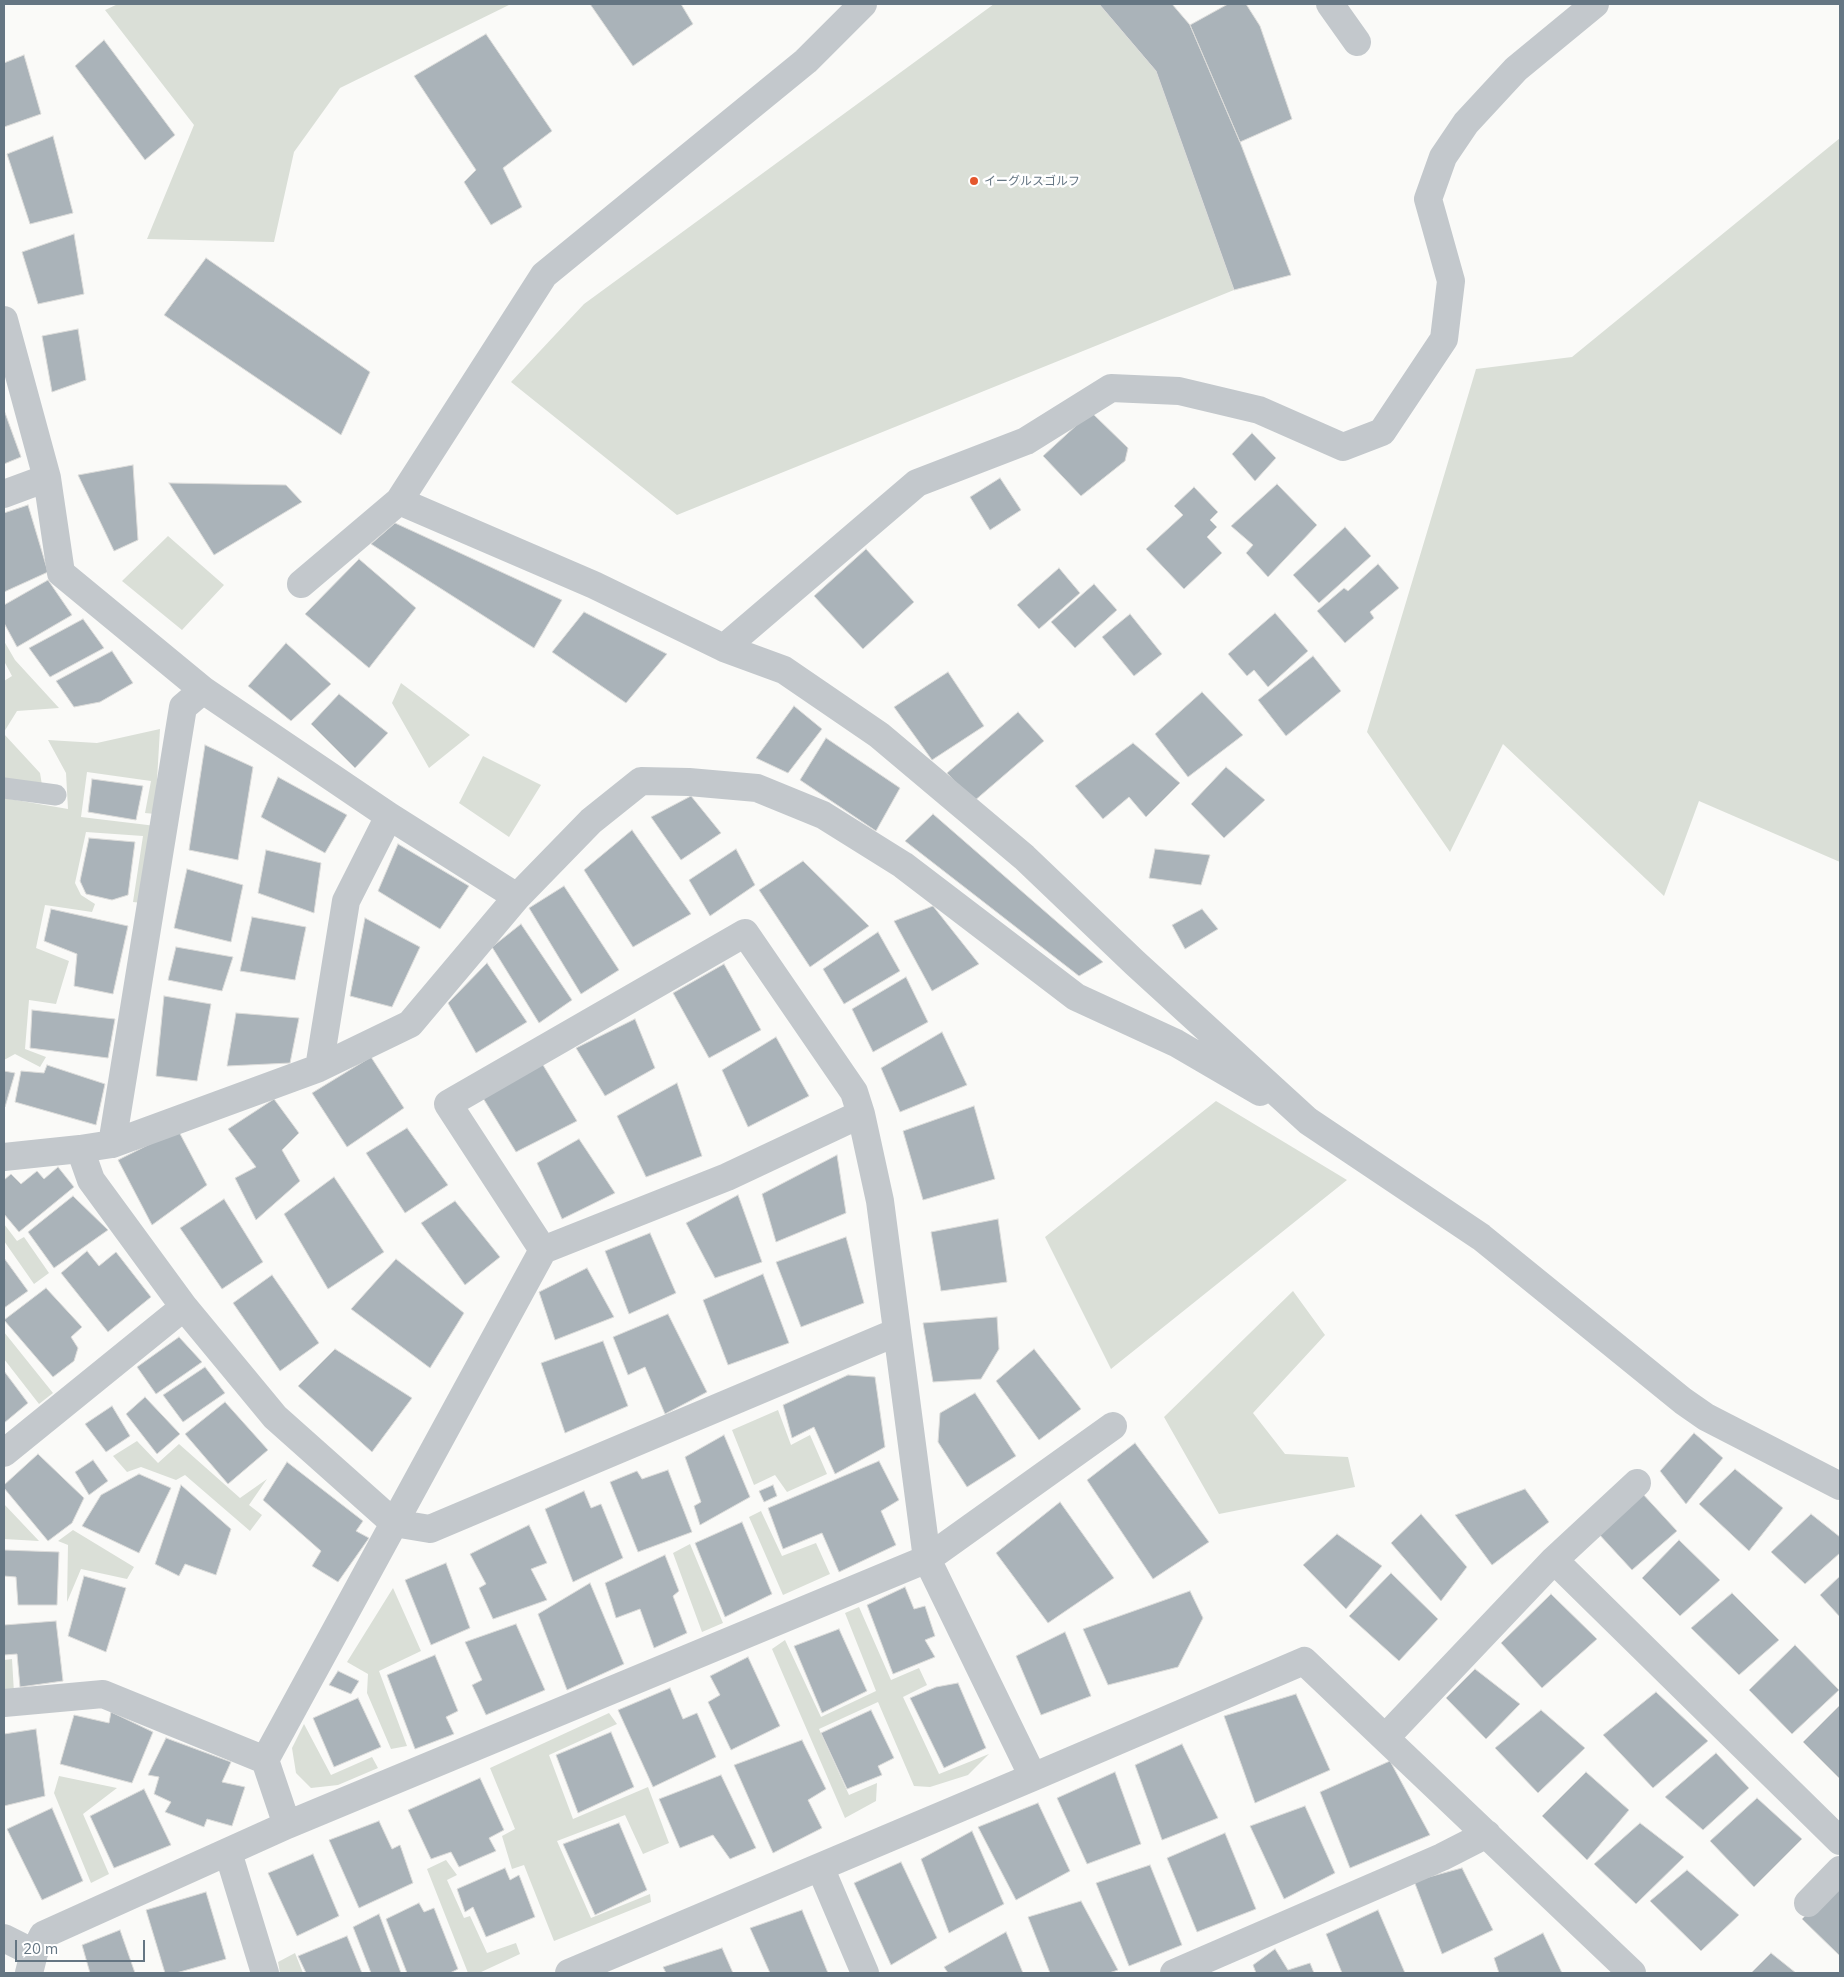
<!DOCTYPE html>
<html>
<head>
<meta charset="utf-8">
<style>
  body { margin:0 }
  #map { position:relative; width:1844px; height:1977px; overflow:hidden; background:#fafaf8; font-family:Mulish,sans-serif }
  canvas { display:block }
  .frame { position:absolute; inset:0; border:5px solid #657683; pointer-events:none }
  .scale { position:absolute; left:15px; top:1940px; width:130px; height:22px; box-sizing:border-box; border:2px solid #657683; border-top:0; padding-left:6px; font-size:15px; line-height:18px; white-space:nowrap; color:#657683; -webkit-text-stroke:4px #fff; paint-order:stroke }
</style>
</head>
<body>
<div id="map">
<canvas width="1844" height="1977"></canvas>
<div class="frame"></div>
<div class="scale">20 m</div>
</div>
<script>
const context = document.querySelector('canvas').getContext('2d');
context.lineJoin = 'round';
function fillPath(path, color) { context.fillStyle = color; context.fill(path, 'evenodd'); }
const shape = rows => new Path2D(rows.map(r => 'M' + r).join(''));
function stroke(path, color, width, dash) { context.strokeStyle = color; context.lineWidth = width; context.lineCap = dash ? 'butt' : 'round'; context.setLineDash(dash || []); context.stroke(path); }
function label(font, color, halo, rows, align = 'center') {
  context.font = font + ' Mulish,"Noto Sans JP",sans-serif'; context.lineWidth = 5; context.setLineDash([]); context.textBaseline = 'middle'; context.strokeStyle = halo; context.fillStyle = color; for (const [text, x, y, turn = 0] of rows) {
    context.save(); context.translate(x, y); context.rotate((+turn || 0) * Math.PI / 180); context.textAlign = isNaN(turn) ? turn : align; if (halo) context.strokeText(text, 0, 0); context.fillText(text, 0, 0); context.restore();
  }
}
const green = shape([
  [118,4,511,4,340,88,294,152,274,242,147,239,194,125,105,10],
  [994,4,1099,4,1156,71,1234,290,677,515,511,382,584,304],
  [1840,138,1840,862,1699,801,1664,896,1503,744,1450,852,1367,732,1476,369,1572,357],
  [168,536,224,585,182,630,122,581],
  [4,641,15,660,59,708,17,711,4,732,4,681,12,676,4,661],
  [401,683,470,735,429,768,392,703],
  [160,729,155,814,145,813,151,781,87,772,81,817,156,826,142,903,133,902,143,836,86,832,75,883,81,895,95,904,92,912,45,905,36,948,69,961,56,1004,29,1000,25,1049,46,1057,40,1067,15,1054,4,1060,4,798,68,809,66,773,48,740,97,743],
  [4,734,40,773,42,785,4,780],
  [483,756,541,785,509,837,459,803],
  [1216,1101,1347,1180,1111,1369,1045,1237],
  [4,1224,17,1241,24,1237,49,1273,34,1284,4,1241],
  [1293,1291,1325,1335,1253,1413,1285,1454,1348,1457,1355,1487,1219,1514,1164,1417],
  [4,1332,53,1393,39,1404,4,1359],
  [778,1410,791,1445,810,1435,827,1474,787,1492,775,1475,754,1485,732,1430],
  [137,1441,158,1463,179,1444,240,1498,267,1479,249,1505,262,1515,250,1531,185,1475,176,1480,141,1467,127,1472,113,1456],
  [4,1504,39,1541,4,1539],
  [761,1511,782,1556,816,1543,830,1574,783,1595,749,1517],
  [73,1530,134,1567,127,1579,81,1569,67,1602,68,1545,58,1541],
  [690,1544,723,1623,702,1632,673,1553],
  [393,1588,421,1651,379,1671,407,1746,391,1749,367,1693,368,1674,347,1662],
  [859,1607,891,1680,919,1668,927,1685,903,1697,939,1774,989,1754,968,1775,930,1787,914,1786,878,1702,819,1729,849,1795,877,1783,876,1801,845,1818,772,1649,785,1640,821,1717,876,1691,845,1613],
  [12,1659,14,1693,4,1694,4,1660],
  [609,1713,617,1724,549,1755,573,1819,648,1787,669,1843,643,1854,625,1815,557,1841,591,1918,650,1894,651,1902,554,1941,524,1865,512,1869,502,1836,515,1829,490,1768],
  [304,1724,331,1775,372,1757,378,1768,338,1785,311,1788,296,1773,292,1748],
  [59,1776,117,1788,83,1814,109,1874,91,1883,54,1793],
  [446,1860,457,1875,447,1880,464,1918,470,1916,487,1953,516,1943,520,1954,479,1973,468,1973,427,1869],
  [295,1953,303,1973,280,1973,278,1962]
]);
const building = shape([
  [590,4,681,4,693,24,633,66,590,4],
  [1099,4,1172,4,1190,25,1240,142,1291,275,1234,290,1156,71,1099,4],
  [1228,4,1246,4,1260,26,1292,119,1240,142,1190,25,1228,4],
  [486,34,552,131,503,168,522,207,491,225,464,182,476,170,414,76,486,34],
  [104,40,175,135,145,160,75,66,104,40],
  [24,55,41,114,4,127,4,63,24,55],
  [53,136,73,213,30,224,7,154,53,136],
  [74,234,84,294,38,304,22,252,74,234],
  [206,258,370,372,341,435,164,315,206,258],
  [78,329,86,380,52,392,42,336,78,329],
  [4,410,21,457,4,464,4,410],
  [1091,412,1128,448,1125,461,1081,496,1043,456,1091,412],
  [1252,433,1276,458,1255,481,1232,454,1252,433],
  [133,465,138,540,114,551,78,475,133,465],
  [1000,478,1021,510,990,530,970,497,1000,478],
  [169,483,286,485,302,502,214,555,169,483],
  [1277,484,1317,525,1268,577,1246,553,1253,545,1231,526,1277,484],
  [1194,487,1218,512,1210,520,1217,527,1207,537,1222,553,1184,589,1146,549,1183,515,1174,506,1194,487],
  [28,505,48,572,4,592,4,513,28,505],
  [395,523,562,600,534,648,371,544,395,523],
  [1345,527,1371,556,1319,603,1293,575,1345,527],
  [866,549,914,602,863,649,814,596,866,549],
  [359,559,416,608,369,668,305,614,359,559],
  [1378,564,1399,588,1370,612,1374,618,1345,643,1317,611,1344,588,1348,591,1378,564],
  [1059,568,1080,593,1039,629,1017,605,1059,568],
  [48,580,72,615,17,647,4,623,4,605,48,580],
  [1094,584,1117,610,1075,648,1051,622,1094,584],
  [584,612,667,654,626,703,552,652,584,612],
  [1275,613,1308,651,1268,687,1254,670,1247,676,1228,654,1275,613],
  [1130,614,1162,654,1134,676,1102,637,1130,614],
  [83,619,104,648,50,677,29,648,83,619],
  [286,643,331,684,291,721,248,686,286,643],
  [112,651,133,683,100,702,74,707,56,681,112,651],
  [1313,656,1341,691,1286,736,1258,700,1313,656],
  [948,672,984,726,932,760,894,707,948,672],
  [1202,692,1243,735,1188,777,1155,734,1202,692],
  [339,694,388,733,355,768,311,724,339,694],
  [794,706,822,729,788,773,756,758,794,706],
  [1018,712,1044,741,973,802,947,773,1018,712],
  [826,738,900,788,876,831,800,780,826,738],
  [1133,743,1180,783,1146,817,1129,797,1103,819,1075,786,1133,743],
  [205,745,253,767,238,860,189,850,205,745],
  [1226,767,1265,800,1224,838,1191,804,1226,767],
  [278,777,347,815,325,853,261,817,278,777],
  [92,779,143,786,136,820,88,812,92,779],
  [691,796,721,833,681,860,651,817,691,796],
  [933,814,1103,962,1079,976,905,841,933,814],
  [632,830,691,914,633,947,584,870,632,830],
  [89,838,135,842,128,895,112,900,86,894,80,881,89,838],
  [398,844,469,886,440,929,378,891,398,844],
  [736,849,755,885,710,916,689,880,736,849],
  [1155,849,1210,855,1201,885,1149,878,1155,849],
  [266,850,321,863,314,913,258,893,266,850],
  [803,861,869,926,810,967,759,890,803,861],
  [187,869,243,885,231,942,174,928,187,869],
  [564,886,619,970,581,994,529,908,564,886],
  [933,906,979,964,932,991,894,921,933,906],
  [51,909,128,926,113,994,74,986,77,954,44,941,51,909],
  [1202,909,1218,929,1185,949,1172,925,1202,909],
  [252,917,306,927,295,980,240,971,252,917],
  [365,918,420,947,392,1007,350,996,365,918],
  [521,924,572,1000,539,1023,492,947,521,924],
  [878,932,900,971,844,1004,823,969,878,932],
  [176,947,233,957,222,991,168,980,176,947],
  [487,963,527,1022,476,1053,448,1003,487,963],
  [724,964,761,1030,709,1058,673,993,724,964],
  [906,977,928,1022,873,1052,852,1009,906,977],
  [164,996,211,1004,197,1081,156,1076,164,996],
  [32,1010,115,1019,108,1058,30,1048,32,1010],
  [236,1013,299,1018,290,1063,227,1066,236,1013],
  [635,1019,655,1068,605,1096,576,1048,635,1019],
  [942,1032,967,1085,900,1112,881,1068,942,1032],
  [776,1037,809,1096,748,1127,722,1070,776,1037],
  [371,1057,404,1108,347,1147,312,1093,371,1057],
  [540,1060,577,1121,516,1152,483,1098,540,1060],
  [47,1065,105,1084,96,1125,15,1102,21,1071,44,1073,47,1065],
  [4,1071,15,1073,5,1107,4,1107,4,1071],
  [677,1083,702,1156,646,1177,617,1116,677,1083],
  [274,1099,299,1133,282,1150,300,1181,256,1220,235,1178,256,1167,228,1129,274,1099],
  [974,1106,995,1179,923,1200,903,1131,974,1106],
  [407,1128,448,1185,405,1213,366,1153,407,1128],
  [178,1130,207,1185,152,1225,118,1160,178,1130],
  [579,1139,615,1193,562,1219,537,1163,579,1139],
  [837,1155,846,1213,776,1242,762,1194,837,1155],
  [58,1167,74,1187,19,1232,4,1214,4,1180,11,1174,21,1184,37,1171,44,1179,58,1167],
  [334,1177,384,1252,328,1289,284,1214,334,1177],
  [738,1195,762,1262,715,1278,686,1223,738,1195],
  [73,1196,108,1230,54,1268,28,1232,73,1196],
  [224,1199,263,1262,222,1289,180,1228,224,1199],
  [455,1201,500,1257,465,1285,421,1223,455,1201],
  [998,1219,1007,1282,941,1291,931,1232,998,1219],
  [650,1233,676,1293,629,1314,605,1251,650,1233],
  [846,1237,864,1303,801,1327,776,1262,846,1237],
  [87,1251,99,1266,116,1252,151,1297,108,1332,61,1273,87,1251],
  [4,1258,28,1291,4,1308,4,1258],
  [396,1259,464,1313,430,1368,351,1309,396,1259],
  [587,1268,614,1317,555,1340,539,1292,587,1268],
  [763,1274,789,1343,728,1365,703,1300,763,1274],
  [272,1275,319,1343,280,1371,233,1303,272,1275],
  [46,1288,82,1327,71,1337,78,1348,74,1361,53,1377,4,1320,46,1288],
  [668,1314,707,1392,665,1414,645,1367,628,1375,613,1337,668,1314],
  [997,1317,999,1349,981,1379,933,1382,923,1323,997,1317],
  [179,1337,202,1362,156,1394,137,1367,179,1337],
  [603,1341,628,1406,565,1433,541,1363,603,1341],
  [335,1349,412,1398,372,1452,298,1386,335,1349],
  [1034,1349,1081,1409,1039,1440,996,1381,1034,1349],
  [205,1367,225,1393,183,1422,163,1395,205,1367],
  [4,1371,28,1403,4,1423,4,1371],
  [848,1375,875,1377,885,1447,835,1474,814,1427,792,1438,783,1405,848,1375],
  [975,1393,1016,1456,967,1487,938,1442,940,1413,975,1393],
  [145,1397,180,1434,157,1454,126,1414,145,1397],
  [225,1402,268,1450,228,1484,185,1434,225,1402],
  [112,1406,130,1436,106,1452,85,1424,112,1406],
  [1694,1433,1723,1458,1686,1504,1660,1471,1694,1433],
  [724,1435,750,1497,700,1525,694,1506,701,1502,685,1457,724,1435],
  [1135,1443,1209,1542,1153,1579,1087,1480,1135,1443],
  [38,1454,84,1498,72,1523,48,1541,4,1488,4,1485,38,1454],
  [93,1460,108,1481,89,1495,75,1472,93,1460],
  [879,1461,899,1500,881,1511,896,1545,839,1572,822,1533,783,1549,768,1508,879,1461],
  [287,1462,363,1521,356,1531,369,1538,338,1582,312,1566,321,1551,263,1500,287,1462],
  [1735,1469,1783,1508,1749,1551,1699,1504,1735,1469],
  [668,1470,692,1532,638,1552,610,1482,637,1471,642,1479,668,1470],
  [139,1474,171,1488,139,1553,82,1526,101,1495,139,1474],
  [181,1485,231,1529,216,1575,185,1564,179,1576,155,1564,181,1485],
  [773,1485,777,1496,764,1502,759,1491,773,1485],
  [1525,1489,1549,1522,1492,1565,1455,1515,1525,1489],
  [584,1491,591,1508,601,1504,623,1558,573,1582,545,1509,584,1491],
  [1641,1492,1677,1531,1632,1570,1597,1532,1641,1492],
  [1060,1502,1114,1578,1048,1623,996,1553,1060,1502],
  [1421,1514,1467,1567,1441,1601,1391,1543,1421,1514],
  [1811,1514,1840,1537,1840,1553,1805,1584,1771,1552,1811,1514],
  [742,1522,772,1594,725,1617,695,1543,742,1522],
  [529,1525,547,1563,531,1569,547,1600,493,1619,479,1588,486,1584,470,1554,529,1525],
  [1337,1534,1382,1566,1346,1609,1303,1565,1337,1534],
  [1679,1540,1720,1580,1680,1616,1642,1578,1679,1540],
  [4,1550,59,1552,57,1605,18,1605,16,1577,4,1576,4,1550],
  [665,1555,679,1591,673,1596,687,1633,654,1648,640,1609,616,1618,605,1583,665,1555],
  [446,1563,470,1628,431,1645,405,1580,446,1563],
  [1391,1573,1438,1619,1399,1661,1349,1616,1391,1573],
  [84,1576,126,1588,106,1652,68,1636,84,1576],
  [1840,1576,1840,1617,1820,1595,1840,1576],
  [590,1583,624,1664,567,1690,538,1614,590,1583],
  [905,1587,914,1609,925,1606,935,1636,925,1640,935,1657,893,1674,867,1605,905,1587],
  [1190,1591,1203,1618,1178,1667,1108,1685,1083,1629,1190,1591],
  [1732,1593,1779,1640,1739,1675,1691,1628,1732,1593],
  [1551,1594,1597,1639,1542,1688,1501,1643,1551,1594],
  [56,1621,63,1681,20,1687,17,1654,4,1655,4,1625,56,1621],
  [516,1624,545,1690,486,1715,472,1685,482,1680,465,1642,516,1624],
  [839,1629,867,1691,822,1713,794,1646,839,1629],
  [1065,1632,1091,1696,1041,1715,1016,1656,1065,1632],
  [1795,1645,1839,1690,1792,1734,1749,1690,1795,1645],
  [435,1655,458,1711,446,1717,454,1734,415,1749,387,1675,435,1655],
  [748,1657,780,1726,731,1750,708,1702,720,1695,710,1676,748,1657],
  [1475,1669,1520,1704,1486,1739,1446,1698,1475,1669],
  [338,1671,359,1681,351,1694,329,1685,338,1671],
  [958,1683,986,1748,944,1768,910,1698,936,1687,958,1683],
  [670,1688,683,1719,697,1713,716,1757,653,1787,618,1710,670,1688],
  [1656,1692,1708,1741,1653,1788,1603,1735,1656,1692],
  [1296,1694,1330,1770,1255,1803,1224,1716,1296,1694],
  [358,1698,381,1747,334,1767,313,1718,358,1698],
  [1840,1705,1840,1779,1803,1742,1840,1705],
  [871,1710,894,1758,878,1766,882,1775,847,1789,821,1733,871,1710],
  [1541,1710,1585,1748,1538,1793,1495,1748,1541,1710],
  [111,1712,153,1732,132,1783,60,1764,74,1715,109,1723,111,1712],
  [36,1729,45,1796,4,1806,4,1734,36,1729],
  [611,1732,634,1787,578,1813,556,1755,611,1732],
  [166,1738,231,1762,222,1782,245,1787,232,1826,207,1819,204,1827,165,1812,171,1802,154,1794,159,1777,148,1775,166,1738],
  [802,1740,826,1789,808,1800,822,1828,773,1853,734,1765,802,1740],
  [1182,1744,1218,1818,1162,1840,1135,1765,1182,1744],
  [1716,1753,1749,1788,1703,1830,1665,1797,1716,1753],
  [1390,1761,1430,1835,1350,1868,1320,1792,1390,1761],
  [1115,1772,1141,1844,1087,1864,1057,1798,1115,1772],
  [1586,1772,1629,1810,1587,1860,1542,1816,1586,1772],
  [721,1775,756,1848,730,1859,713,1835,680,1848,659,1799,721,1775],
  [480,1778,504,1830,489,1838,496,1851,459,1867,451,1852,431,1859,408,1810,480,1778],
  [144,1789,171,1845,114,1868,90,1816,144,1789],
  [1757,1798,1802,1839,1754,1887,1710,1841,1757,1798],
  [1038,1803,1070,1871,1016,1900,978,1827,1038,1803],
  [1305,1806,1335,1873,1284,1899,1250,1826,1305,1806],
  [52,1808,83,1881,42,1900,7,1829,52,1808],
  [379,1821,392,1849,400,1845,413,1883,359,1908,329,1840,379,1821],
  [619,1823,647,1890,595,1915,563,1844,619,1823],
  [1640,1823,1684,1857,1636,1904,1594,1864,1640,1823],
  [972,1831,1004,1904,949,1933,921,1859,972,1831],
  [1225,1833,1256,1909,1197,1932,1167,1858,1225,1833],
  [313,1854,339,1916,297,1936,268,1873,313,1854],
  [901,1862,937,1938,891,1965,854,1883,901,1862],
  [1150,1865,1182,1945,1129,1966,1096,1883,1150,1865],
  [505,1868,510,1880,519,1875,535,1917,486,1937,473,1907,465,1912,457,1889,505,1868],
  [1462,1868,1493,1930,1442,1954,1414,1881,1462,1868],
  [1687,1870,1739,1915,1701,1951,1650,1901,1687,1870],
  [1835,1885,1840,1890,1840,1956,1802,1919,1835,1885],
  [206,1892,226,1959,176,1973,165,1973,146,1910,206,1892],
  [1081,1901,1118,1970,1109,1973,1050,1973,1028,1917,1081,1901],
  [419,1903,424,1912,434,1908,458,1969,450,1973,407,1973,386,1919,419,1903],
  [802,1910,828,1973,770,1973,750,1928,802,1910],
  [1378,1910,1405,1973,1342,1973,1326,1934,1378,1910],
  [379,1914,401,1973,371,1973,353,1927,379,1914],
  [120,1930,135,1973,90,1973,82,1945,120,1930],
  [1006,1932,1023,1973,948,1973,944,1967,1006,1932],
  [1543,1933,1562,1973,1499,1973,1494,1958,1543,1933],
  [347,1936,362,1973,306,1973,298,1956,347,1936],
  [722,1948,733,1973,666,1973,663,1967,722,1948],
  [1275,1949,1288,1970,1310,1963,1314,1973,1256,1973,1253,1965,1275,1949],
  [1771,1953,1796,1973,1751,1973,1771,1953]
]);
const service = shape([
  [4,788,56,795]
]);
const minor = shape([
  [1330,4,1357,42],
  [4,320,47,478,61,573,203,690,389,816,517,897],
  [4,494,47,478],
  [399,501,594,585,724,648,784,670,879,735,1024,857,1135,963,1308,1121,1481,1237,1683,1401,1706,1417,1840,1486],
  [301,584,399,501,544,275,806,61,863,4],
  [724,648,917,483,1026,441,1111,388,1179,391,1259,410,1343,447,1382,432,1444,339,1451,281,1428,199,1443,157,1466,123,1516,69,1595,4],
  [203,690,183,707,112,1144,80,1149,91,1180,184,1307,275,1417,394,1523,430,1529,897,1332],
  [319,1068,346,901,389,816],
  [112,1144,319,1068,410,1024,517,897,591,821,641,781,689,782,757,788,823,815,903,865,1076,997,1176,1043,1260,1092],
  [4,1157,80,1149],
  [543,1250,727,1177,861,1114],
  [4,1453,184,1307],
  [1554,1560,1840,1841],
  [4,1703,103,1694,265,1760],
  [1386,1737,1554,1560,1637,1483],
  [287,1825,265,1760,543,1250,448,1104,745,933,854,1092,861,1114,880,1201,927,1559,1033,1777],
  [228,1852,265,1973],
  [820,1867,865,1973],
  [1808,1903,1840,1870],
  [4,1938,34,1953,29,1973],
  [34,1953,43,1935,287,1825,927,1559,1113,1426],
  [569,1973,1033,1777,1304,1661,1632,1973],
  [1174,1973,1442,1857,1487,1834]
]);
const markers = [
  [974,181,5,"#e4572e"]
];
const poiNames = [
  ["イーグルスゴルフ",984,181]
];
fillPath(green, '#dadfd7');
fillPath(building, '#aab3b9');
stroke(building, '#dcdcda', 1);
stroke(service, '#c3c8cc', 21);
stroke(minor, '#c3c8cc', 28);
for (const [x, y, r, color] of markers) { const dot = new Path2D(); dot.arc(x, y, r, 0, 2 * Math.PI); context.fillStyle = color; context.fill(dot); stroke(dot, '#fff', 2); }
label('12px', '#657683', '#fff', poiNames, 'left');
</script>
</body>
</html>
